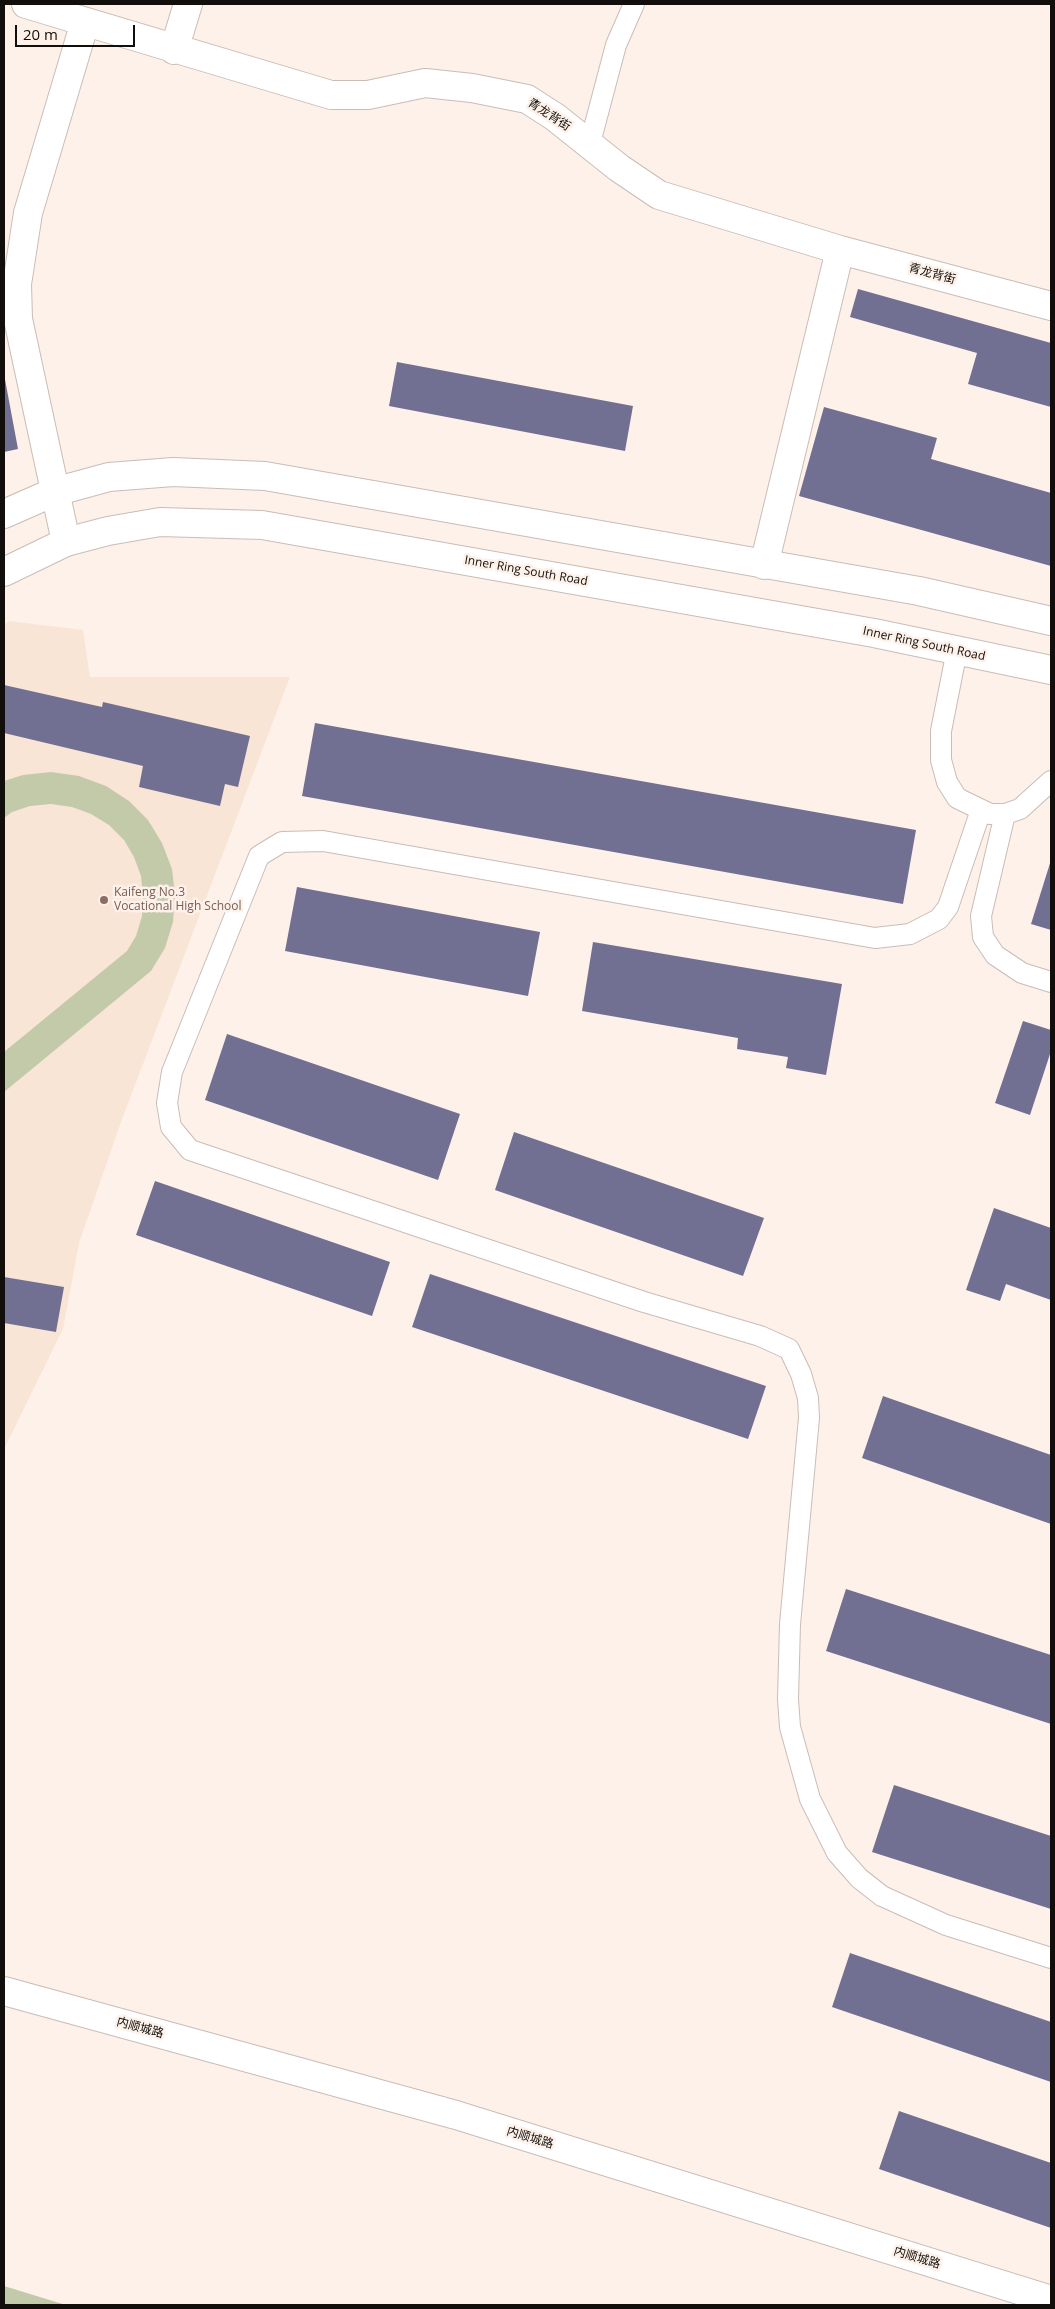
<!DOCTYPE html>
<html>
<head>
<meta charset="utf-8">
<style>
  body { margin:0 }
  #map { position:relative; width:1055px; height:2309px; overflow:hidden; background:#fdf1e9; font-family:"Open Sans",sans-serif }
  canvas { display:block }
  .frame { position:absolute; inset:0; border:5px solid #110e0b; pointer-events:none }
  .scale { position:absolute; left:15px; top:25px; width:120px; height:22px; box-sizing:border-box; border:2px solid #110e0b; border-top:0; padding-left:6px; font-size:15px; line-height:18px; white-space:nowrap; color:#110e0b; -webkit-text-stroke:4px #fdf1e9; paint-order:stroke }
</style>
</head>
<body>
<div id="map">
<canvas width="1055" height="2309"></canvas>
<div class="frame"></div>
<div class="scale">20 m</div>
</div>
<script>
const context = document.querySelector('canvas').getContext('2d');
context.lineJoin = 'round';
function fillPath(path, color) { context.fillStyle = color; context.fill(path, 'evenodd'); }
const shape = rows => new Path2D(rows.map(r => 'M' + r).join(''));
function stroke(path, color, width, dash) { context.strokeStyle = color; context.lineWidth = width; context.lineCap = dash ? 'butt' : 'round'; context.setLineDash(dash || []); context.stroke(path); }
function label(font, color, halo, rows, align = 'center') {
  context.font = font + ' "Open Sans","Noto Sans SC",sans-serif'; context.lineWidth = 5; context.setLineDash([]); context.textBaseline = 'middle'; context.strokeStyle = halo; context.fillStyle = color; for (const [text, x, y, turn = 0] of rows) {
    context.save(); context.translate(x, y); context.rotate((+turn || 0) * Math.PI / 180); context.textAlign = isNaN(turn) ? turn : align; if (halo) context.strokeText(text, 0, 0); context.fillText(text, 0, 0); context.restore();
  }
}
const education = shape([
  [9,621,83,630,90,677,290,677,121,1122,79,1243,63,1329,4,1449,4,625]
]);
const green = shape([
  [51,772,79,776,106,786,129,801,148,820,162,843,172,869,175,895,173,922,165,948,151,971,4,1092,4,1052,127,951,136,936,142,916,143,896,141,876,134,857,124,840,109,825,91,814,72,807,51,804,30,806,12,812,4,818,4,781,23,775],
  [4,2286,66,2305,4,2305]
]);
const building = shape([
  [858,289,1051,343,1051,407,968,384,977,353,850,317],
  [397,362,633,406,625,451,389,406],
  [4,374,18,449,4,452],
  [824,407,937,438,931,459,1051,493,1051,566,799,496],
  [4,685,102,707,103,702,250,736,238,787,225,784,220,806,139,787,143,766,4,733],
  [315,723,916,830,903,904,302,796],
  [1051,860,1051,930,1031,924],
  [297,887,540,932,528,996,285,951],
  [593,942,842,984,826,1075,786,1068,788,1057,737,1049,738,1038,582,1011],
  [1023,1021,1051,1030,1051,1051,1030,1115,995,1103],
  [227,1034,460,1114,438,1180,205,1100],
  [514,1132,764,1218,743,1276,495,1190],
  [155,1181,390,1262,372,1316,136,1235],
  [994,1208,1051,1228,1051,1300,1006,1284,1000,1301,966,1290],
  [430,1274,766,1386,748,1439,412,1327],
  [4,1277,64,1287,56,1332,4,1323],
  [883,1396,1051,1455,1051,1524,862,1458],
  [846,1589,1051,1655,1051,1724,826,1651],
  [894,1785,1051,1836,1051,1909,872,1852],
  [850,1953,1051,2022,1051,2082,832,2007],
  [899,2111,1051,2163,1051,2228,879,2169]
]);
const lane = shape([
  [590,143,616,45,634,4],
  [957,650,941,731,941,760,947,782,957,798,990,814,1005,814,1020,809,1051,781],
  [981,810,948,907,939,919,910,934,875,938,323,841,282,842,259,856,172,1072,167,1103,171,1127,190,1150,644,1302,760,1336,789,1349,801,1374,808,1398,809,1418,790,1624,788,1699,790,1727,810,1799,837,1853,859,1878,882,1896,946,1925,1051,1958],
  [1005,814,981,916,983,937,995,955,1022,973,1051,982]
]);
const street = shape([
  [26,4,331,95,368,95,425,83,472,88,527,99,555,117,619,168,659,195,840,250,1051,306],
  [174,50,188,4],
  [66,542,18,319,17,284,28,213,85,22],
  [764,565,840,250]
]);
const secondary = shape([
  [4,514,54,492,109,477,173,472,265,476,919,591,1051,621],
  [4,572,66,542,108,531,160,522,262,525,874,633,1051,670],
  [4,1991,456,2115,1051,2300]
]);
const markers = [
  [104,900,5,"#8d6e63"]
];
const streetNames = [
  ["青龙背街",549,115,33],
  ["青龙背街",932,274,15],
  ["Inner Ring South Road",526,571,10],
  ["Inner Ring South Road",924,644,12],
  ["内顺城路",140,2028,15],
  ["内顺城路",530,2138,17],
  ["内顺城路",917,2258,17]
];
const educationNames = [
  ["Kaifeng No.3",114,893],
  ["Vocational High School",114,907]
];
fillPath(education, '#f9e5d5');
fillPath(green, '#c3caaa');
fillPath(building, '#727092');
stroke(lane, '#c9bdb6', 22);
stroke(street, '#c9bdb6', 30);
stroke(secondary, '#c9bdb6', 30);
stroke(lane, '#fff', 20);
stroke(street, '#fff', 28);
stroke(secondary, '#fff', 28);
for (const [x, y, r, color] of markers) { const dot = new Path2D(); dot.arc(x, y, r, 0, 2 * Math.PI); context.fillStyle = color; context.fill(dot); stroke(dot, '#fdf1e9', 2); }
label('12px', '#110e0b', '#fdf1e9', streetNames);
label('12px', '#785e54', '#fdf1e9', educationNames, 'left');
</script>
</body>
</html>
